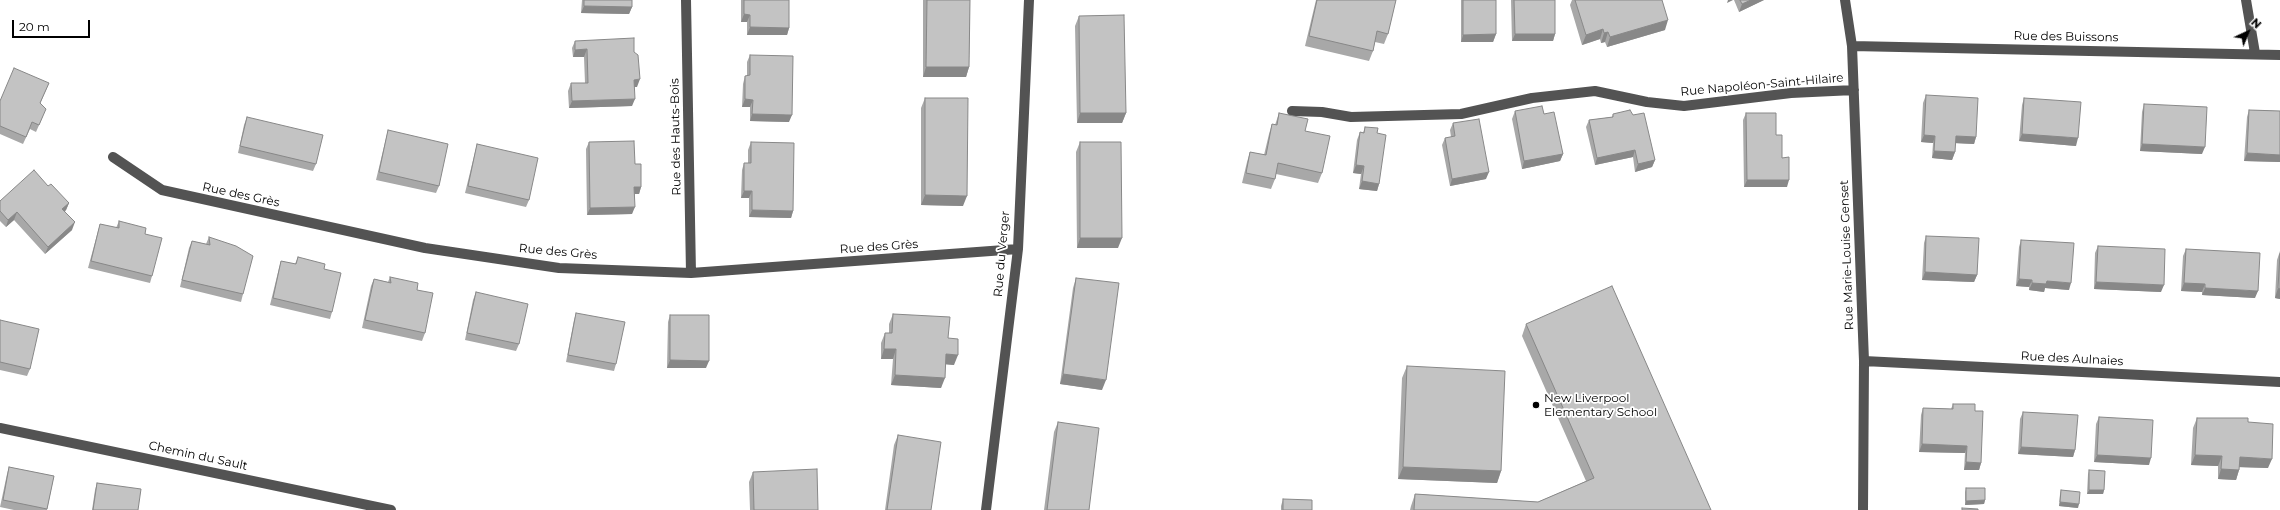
<!DOCTYPE html>
<html>
<head>
<meta charset="utf-8">
<style>
  body { margin:0 }
  #map { position:relative; width:2280px; height:510px; overflow:hidden; background:#fff; font-family:Montserrat,sans-serif }
  canvas { display:block }
  .north { position:absolute; left:2228px; top:12px; width:40px; height:40px; -webkit-text-stroke:3px #fff; paint-order:stroke; rotate:44deg; font-size:11px; font-weight:700; line-height:16px; text-align:center; color:#000 }
  .north::after { content:''; display:block; margin:auto; width:14px; height:18px; background:#000; clip-path:polygon(50% 0,100% 100%,50% 72%,0 100%) }
  .scale { position:absolute; left:12px; top:20px; width:78px; height:18px; box-sizing:border-box; border:2px solid #000; border-top:0; padding-left:5px; font-size:12px; line-height:14px; white-space:nowrap; color:#000; -webkit-text-stroke:3px #fff; paint-order:stroke }
</style>
</head>
<body>
<div id="map">
<canvas width="2280" height="510"></canvas>
<div class="north">N</div>
<div class="scale">20 m</div>
</div>
<script>
const context = document.querySelector('canvas').getContext('2d');
context.lineJoin = 'round';
const shape = rows => new Path2D(rows.map(r => 'M' + r).join(''));
function stroke(path, color, width, dash) { context.strokeStyle = color; context.lineWidth = width; context.lineCap = dash ? 'butt' : 'round'; context.setLineDash(dash || []); context.stroke(path); }
function fillPath(path, color) { context.fillStyle = color; context.fill(path, 'evenodd'); }
function label(font, color, halo, rows, align = 'center') {
  context.font = font + ' Montserrat,sans-serif'; context.lineWidth = 3.5; context.setLineDash([]); context.textBaseline = 'middle'; context.strokeStyle = halo; context.fillStyle = color; for (const [text, x, y, turn = 0] of rows) {
    context.save(); context.translate(x, y); context.rotate((+turn || 0) * Math.PI / 180); context.textAlign = isNaN(turn) ? turn : align; if (halo) context.strokeText(text, 0, 0); context.fillText(text, 0, 0); context.restore();
  }
}
const minor = shape([
  [686,0,691,273],
  [1845,0,1852,46,1864,361,1863,510],
  [2246,0,2255,53],
  [1852,46,2280,55],
  [1292,111,1322,112,1351,117,1461,114,1532,98,1595,91,1647,102,1684,106,1791,93,1854,90],
  [113,157,162,190,425,248,559,268,691,273,1018,249],
  [1864,361,2280,382],
  [0,428,391,510],
  [986,510,1018,249,1029,0]
]);
const wall = shape([
  [582,0,632,0,632,7,629,14,581,13],
  [741,0,789,0,789,28,787,35,747,35,747,22,741,22],
  [923,0,970,0,969,67,966,77,923,77],
  [1316,0,1395,0,1388,34,1384,44,1375,42,1373,51,1369,61,1305,46],
  [1461,0,1496,0,1496,34,1493,42,1461,42],
  [1511,0,1555,0,1555,34,1553,41,1512,41],
  [1572,0,1662,0,1665,30,1607,47,1605,42,1601,43,1600,39,1582,45,1570,5],
  [1734,0,1764,0,1739,12],
  [1079,16,1126,113,1122,123,1077,123,1075,26],
  [575,41,634,52,637,87,634,87,632,106,569,108,568,91,571,83,585,83,584,57,573,57,572,48],
  [750,55,789,122,750,121,750,107,742,107,743,84,745,76,747,76,747,62],
  [49,83,40,104,43,116,36,132,30,129,23,144,0,134,0,101],
  [1926,95,1976,137,1974,144,1955,143,1955,152,1952,160,1932,158,1933,143,1921,142,1923,103],
  [925,98,963,206,921,205,921,108],
  [2024,98,2076,146,2019,141,2022,105],
  [2144,104,2202,154,2140,151,2142,112],
  [2249,110,2280,111,2280,162,2244,161,2247,117],
  [1515,111,1544,114,1563,154,1560,161,1522,169,1512,119],
  [1279,113,1305,131,1322,173,1318,183,1276,174,1275,179,1271,189,1242,183,1247,162,1250,152,1264,155,1269,134,1272,124,1275,125],
  [1746,113,1776,135,1787,187,1744,187,1743,120],
  [1613,114,1655,160,1652,167,1635,172,1633,157,1595,165,1586,127,1589,120,1612,117],
  [247,117,316,164,313,171,238,153,244,125],
  [1453,123,1486,179,1450,186,1442,145,1445,138,1451,137,1450,130],
  [1365,127,1377,133,1379,184,1377,191,1359,189,1361,174,1353,173,1357,140,1360,132,1363,133],
  [388,130,439,186,436,193,376,180,386,138],
  [589,142,635,164,641,187,639,194,635,194,632,214,587,215,586,149],
  [751,142,793,211,791,218,749,217,749,198,741,198,742,170,744,163,748,163,748,150],
  [1080,142,1118,248,1077,248,1076,152],
  [477,144,529,200,526,207,465,193,475,152],
  [48,186,69,203,66,210,65,211,72,230,45,254,14,220,6,227,0,221,0,201],
  [119,221,145,234,152,276,150,283,88,268,98,231,100,224,116,228],
  [1926,236,1977,275,1974,282,1922,280,1924,243],
  [209,237,243,294,241,302,180,287,189,248,192,241,206,244],
  [2021,240,2069,290,2045,288,2044,292,2029,290,2029,287,2016,286,2019,247],
  [2098,246,2161,292,2094,289,2095,253],
  [2186,249,2255,298,2202,295,2202,292,2181,291,2183,256],
  [2280,251,2280,299,2275,298,2277,260],
  [298,257,324,269,332,312,330,319,270,305,279,268,281,261,295,264],
  [390,277,417,290,425,333,422,341,362,328,371,286,374,279,388,282],
  [1076,278,1102,390,1060,384,1073,288],
  [476,292,519,344,516,351,465,340,473,300],
  [576,313,616,364,614,371,566,362,574,320],
  [893,314,948,338,954,365,945,364,941,388,891,385,893,359,881,359,881,343,885,333,889,333,889,324],
  [670,315,706,368,667,368,668,322],
  [0,320,30,369,27,376,0,370],
  [1526,324,1711,510,1410,510,1411,506,1415,494,1538,502,1586,481,1522,336],
  [1407,366,1501,471,1497,483,1398,479,1402,378],
  [1953,404,1975,411,1981,463,1979,470,1964,470,1965,453,1919,452,1921,415,1923,408,1951,409],
  [2023,412,2075,450,2073,457,2018,454,2020,419],
  [2099,417,2149,465,2094,462,2096,424],
  [2197,418,2268,468,2239,467,2239,470,2236,480,2218,479,2218,466,2191,465,2193,428],
  [1058,422,1089,510,1044,510,1054,432],
  [898,435,931,510,885,510,894,445],
  [9,467,54,476,47,510,14,510,0,507,7,474],
  [2089,470,2104,490,2103,494,2087,494,2088,474],
  [753,472,818,510,750,510,749,482],
  [97,483,138,510,92,510,95,490],
  [1966,488,1985,500,1984,504,1965,505,1965,492],
  [2061,490,2078,508,2059,506,2060,494],
  [1283,499,1312,510,1281,510,1281,506]
]);
const shadedWall = shape([
  [1728,0,1733,0,1727,3],
  [1751,0,1764,0,1739,12,1742,4],
  [584,6,632,7,629,14,581,13],
  [744,14,750,15,747,22,741,22],
  [1668,20,1665,30,1607,47,1610,37],
  [750,27,789,28,787,35,747,35],
  [1603,29,1600,39,1582,45,1586,35],
  [1608,32,1605,42,1601,43,1604,33],
  [1496,34,1493,42,1461,42,1463,35],
  [1515,34,1555,34,1553,41,1512,41],
  [587,49,584,57,573,57,575,50],
  [926,67,969,67,966,77,923,77],
  [640,79,637,87,631,87,634,80],
  [635,99,632,106,569,108,572,101],
  [745,99,753,100,750,107,742,107],
  [1080,113,1126,113,1122,123,1077,123],
  [752,114,792,115,789,122,750,121],
  [2022,134,2078,138,2076,146,2019,141],
  [1924,135,1935,136,1933,143,1921,142],
  [1956,136,1976,137,1974,144,1953,143],
  [2142,144,2205,147,2202,154,2140,151],
  [1635,150,1633,157,1595,165,1597,158],
  [1934,151,1955,152,1952,160,1932,158],
  [2247,153,2280,155,2280,162,2244,161],
  [1563,154,1560,161,1522,169,1524,161],
  [1655,160,1652,167,1635,172,1638,164],
  [1356,165,1364,166,1361,174,1353,173],
  [1489,172,1486,179,1450,186,1452,179],
  [1747,180,1789,180,1787,187,1744,187],
  [1362,181,1379,184,1377,191,1359,189],
  [634,187,641,187,639,194,632,194],
  [744,191,752,191,749,198,741,198],
  [925,195,967,196,963,206,921,205],
  [69,203,66,210,60,216,62,209],
  [635,207,632,214,587,215,590,208],
  [752,210,793,211,791,218,749,217],
  [17,212,14,220,6,227,8,220],
  [75,222,72,230,45,254,48,247],
  [1080,238,1122,238,1118,248,1077,248],
  [1925,272,1977,275,1974,282,1922,280],
  [2019,279,2032,280,2029,287,2016,286],
  [2047,281,2071,283,2069,290,2045,288,2044,292,2029,290,2032,283],
  [2096,282,2164,285,2161,292,2094,289],
  [2184,283,2205,284,2202,292,2181,291],
  [2205,288,2258,291,2255,298,2202,295],
  [2278,288,2280,289,2280,299,2275,298],
  [884,349,896,349,893,359,881,359],
  [946,354,958,355,954,365,942,364],
  [670,360,709,361,706,368,667,368],
  [1063,374,1106,380,1102,390,1060,384],
  [895,375,945,378,941,388,891,385],
  [1922,444,1967,446,1965,453,1919,452],
  [2021,447,2075,450,2073,457,2018,454],
  [2097,455,2151,458,2149,465,2094,462],
  [2195,455,2222,456,2218,466,2191,465],
  [2240,457,2272,459,2268,468,2236,467],
  [1966,462,1981,463,1979,470,1964,470],
  [1403,467,1501,471,1497,483,1398,479],
  [2221,469,2239,470,2236,480,2218,479],
  [2089,490,2104,490,2103,494,2087,494],
  [1985,500,1984,504,1965,505,1966,501],
  [2060,502,2079,504,2078,508,2059,506]
]);
const building = shape([
  [584,0,632,0,632,7,584,6,584,0],
  [744,0,789,0,789,28,750,27,750,15,744,14,744,0],
  [927,0,970,0,969,67,926,67,927,0],
  [1317,0,1396,0,1388,34,1377,31,1373,51,1309,36,1317,0],
  [1463,0,1496,0,1496,34,1463,35,1463,0],
  [1514,0,1555,0,1555,34,1515,34,1514,0],
  [1575,0,1662,0,1668,20,1610,37,1608,32,1604,33,1603,29,1586,35,1575,0],
  [1740,0,1751,0,1742,4,1740,0],
  [1124,15,1126,113,1080,113,1079,16,1124,15],
  [634,38,634,52,638,55,640,79,634,80,635,99,572,101,571,83,588,83,587,49,575,50,575,41,634,38],
  [750,55,793,56,792,115,752,114,753,100,745,99,745,76,750,75,750,55],
  [14,68,49,83,40,103,46,109,39,125,32,122,26,137,0,126,0,101,14,68],
  [1926,95,1978,98,1976,137,1956,136,1955,152,1934,151,1935,136,1924,135,1926,95],
  [925,98,968,98,967,196,925,195,925,98],
  [2024,98,2081,102,2078,138,2022,134,2024,98],
  [2144,104,2207,107,2205,147,2142,144,2144,104],
  [1542,106,1544,114,1554,112,1563,154,1524,161,1515,111,1542,106],
  [1630,110,1633,115,1644,113,1655,160,1638,164,1635,150,1597,158,1589,120,1613,117,1613,114,1630,110],
  [2249,110,2280,111,2280,155,2247,153,2249,110],
  [1279,113,1308,119,1305,131,1330,136,1322,173,1278,163,1275,179,1246,173,1250,152,1266,155,1272,124,1277,125,1279,113],
  [1746,113,1776,113,1776,135,1782,135,1782,158,1789,157,1789,180,1747,180,1746,113],
  [247,117,323,135,316,164,240,146,247,117],
  [1479,119,1489,172,1452,179,1445,138,1455,136,1453,123,1479,119],
  [1365,127,1378,128,1377,133,1386,135,1379,184,1362,181,1364,166,1356,165,1360,132,1364,133,1365,127],
  [388,130,448,144,439,186,379,172,388,130],
  [634,141,635,164,641,164,641,187,634,187,635,207,590,208,589,142,634,141],
  [751,142,794,143,793,211,752,210,752,191,744,191,744,163,751,163,751,142],
  [1080,142,1121,142,1122,238,1080,238,1080,142],
  [477,144,538,158,529,200,468,186,477,144],
  [34,170,48,186,51,184,69,203,62,209,75,222,48,247,17,212,8,220,0,211,0,201,34,170],
  [119,221,146,228,145,234,162,238,152,276,91,261,100,224,119,228,119,221],
  [1926,236,1979,238,1977,275,1925,272,1926,236],
  [209,237,236,246,253,256,243,294,182,280,192,241,210,245,209,237],
  [2021,240,2074,243,2071,283,2047,281,2046,284,2032,283,2032,280,2019,279,2021,240],
  [2098,246,2165,249,2164,285,2096,282,2098,246],
  [2186,249,2260,253,2258,291,2205,288,2205,284,2184,283,2186,249],
  [2280,254,2280,289,2278,288,2280,254],
  [298,257,325,264,324,269,341,273,332,312,273,298,281,261,296,264,298,257],
  [390,277,418,283,417,290,433,293,425,333,365,320,374,279,391,283,390,277],
  [1076,278,1119,283,1106,380,1063,374,1076,278],
  [1612,286,1711,510,1414,510,1415,494,1538,502,1594,478,1526,324,1612,286],
  [476,292,528,304,519,344,467,333,476,292],
  [576,313,625,322,616,364,568,355,576,313],
  [893,314,950,317,948,338,958,339,958,355,946,354,945,378,895,375,896,349,884,349,885,333,892,333,893,314],
  [670,315,709,315,709,361,670,360,670,315],
  [0,320,39,329,30,369,0,362,0,320],
  [1407,366,1505,371,1501,471,1403,467,1407,366],
  [1953,404,1975,404,1975,411,1983,411,1981,463,1966,462,1967,446,1922,444,1923,408,1953,409,1953,404],
  [2023,412,2078,415,2075,450,2021,447,2023,412],
  [2099,417,2153,420,2151,458,2097,455,2099,417],
  [2197,418,2248,418,2248,422,2273,424,2272,459,2240,457,2239,470,2221,469,2222,456,2195,455,2197,418],
  [1058,422,1099,428,1089,510,1047,510,1058,422],
  [898,435,941,442,931,510,887,510,898,435],
  [9,467,54,476,47,509,3,500,9,467],
  [817,469,818,510,754,510,753,472,817,469],
  [2089,470,2105,471,2104,490,2089,490,2089,470],
  [97,483,141,489,138,510,93,510,97,483],
  [1966,488,1985,488,1985,500,1966,501,1966,488],
  [2061,490,2080,492,2079,504,2060,502,2061,490],
  [1283,499,1312,500,1312,510,1283,510,1283,499],
  [1962,508,1978,509,1978,510,1962,510,1962,508]
]);
const markers = [
  [1536,405,4,"#000"]
];
const streetNames = [
  ["Rue des Buissons",2066,37,1],
  ["Rue Napoléon-Saint-Hilaire",1762,85,-5],
  ["Rue des Hauts-Bois",676,137,-91],
  ["Rue des Grès",241,195,12],
  ["Rue des Grès",879,247,-4],
  ["Rue des Grès",558,252,5],
  ["Rue du Verger",1002,254,-85],
  ["Rue Marie-Louise Genset",1847,255,-92],
  ["Rue des Aulnaies",2072,359,3],
  ["Chemin du Sault",198,456,12]
];
const poiNames = [
  ["New Liverpool",1544,398],
  ["Elementary School",1544,412]
];
stroke(minor, '#535353', 10);
fillPath(wall, '#a8a8a8');
fillPath(shadedWall, '#888');
fillPath(building, '#c3c3c3');
stroke(building, '#888', 1);
for (const [x, y, r, color] of markers) { const dot = new Path2D(); dot.arc(x, y, r, 0, 2 * Math.PI); context.fillStyle = color; context.fill(dot); stroke(dot, '#fff', 1.5); }
label('12px', '#000', '#fff', streetNames);
label('12px', '#000', '#fff', poiNames, 'left');
</script>
</body>
</html>
